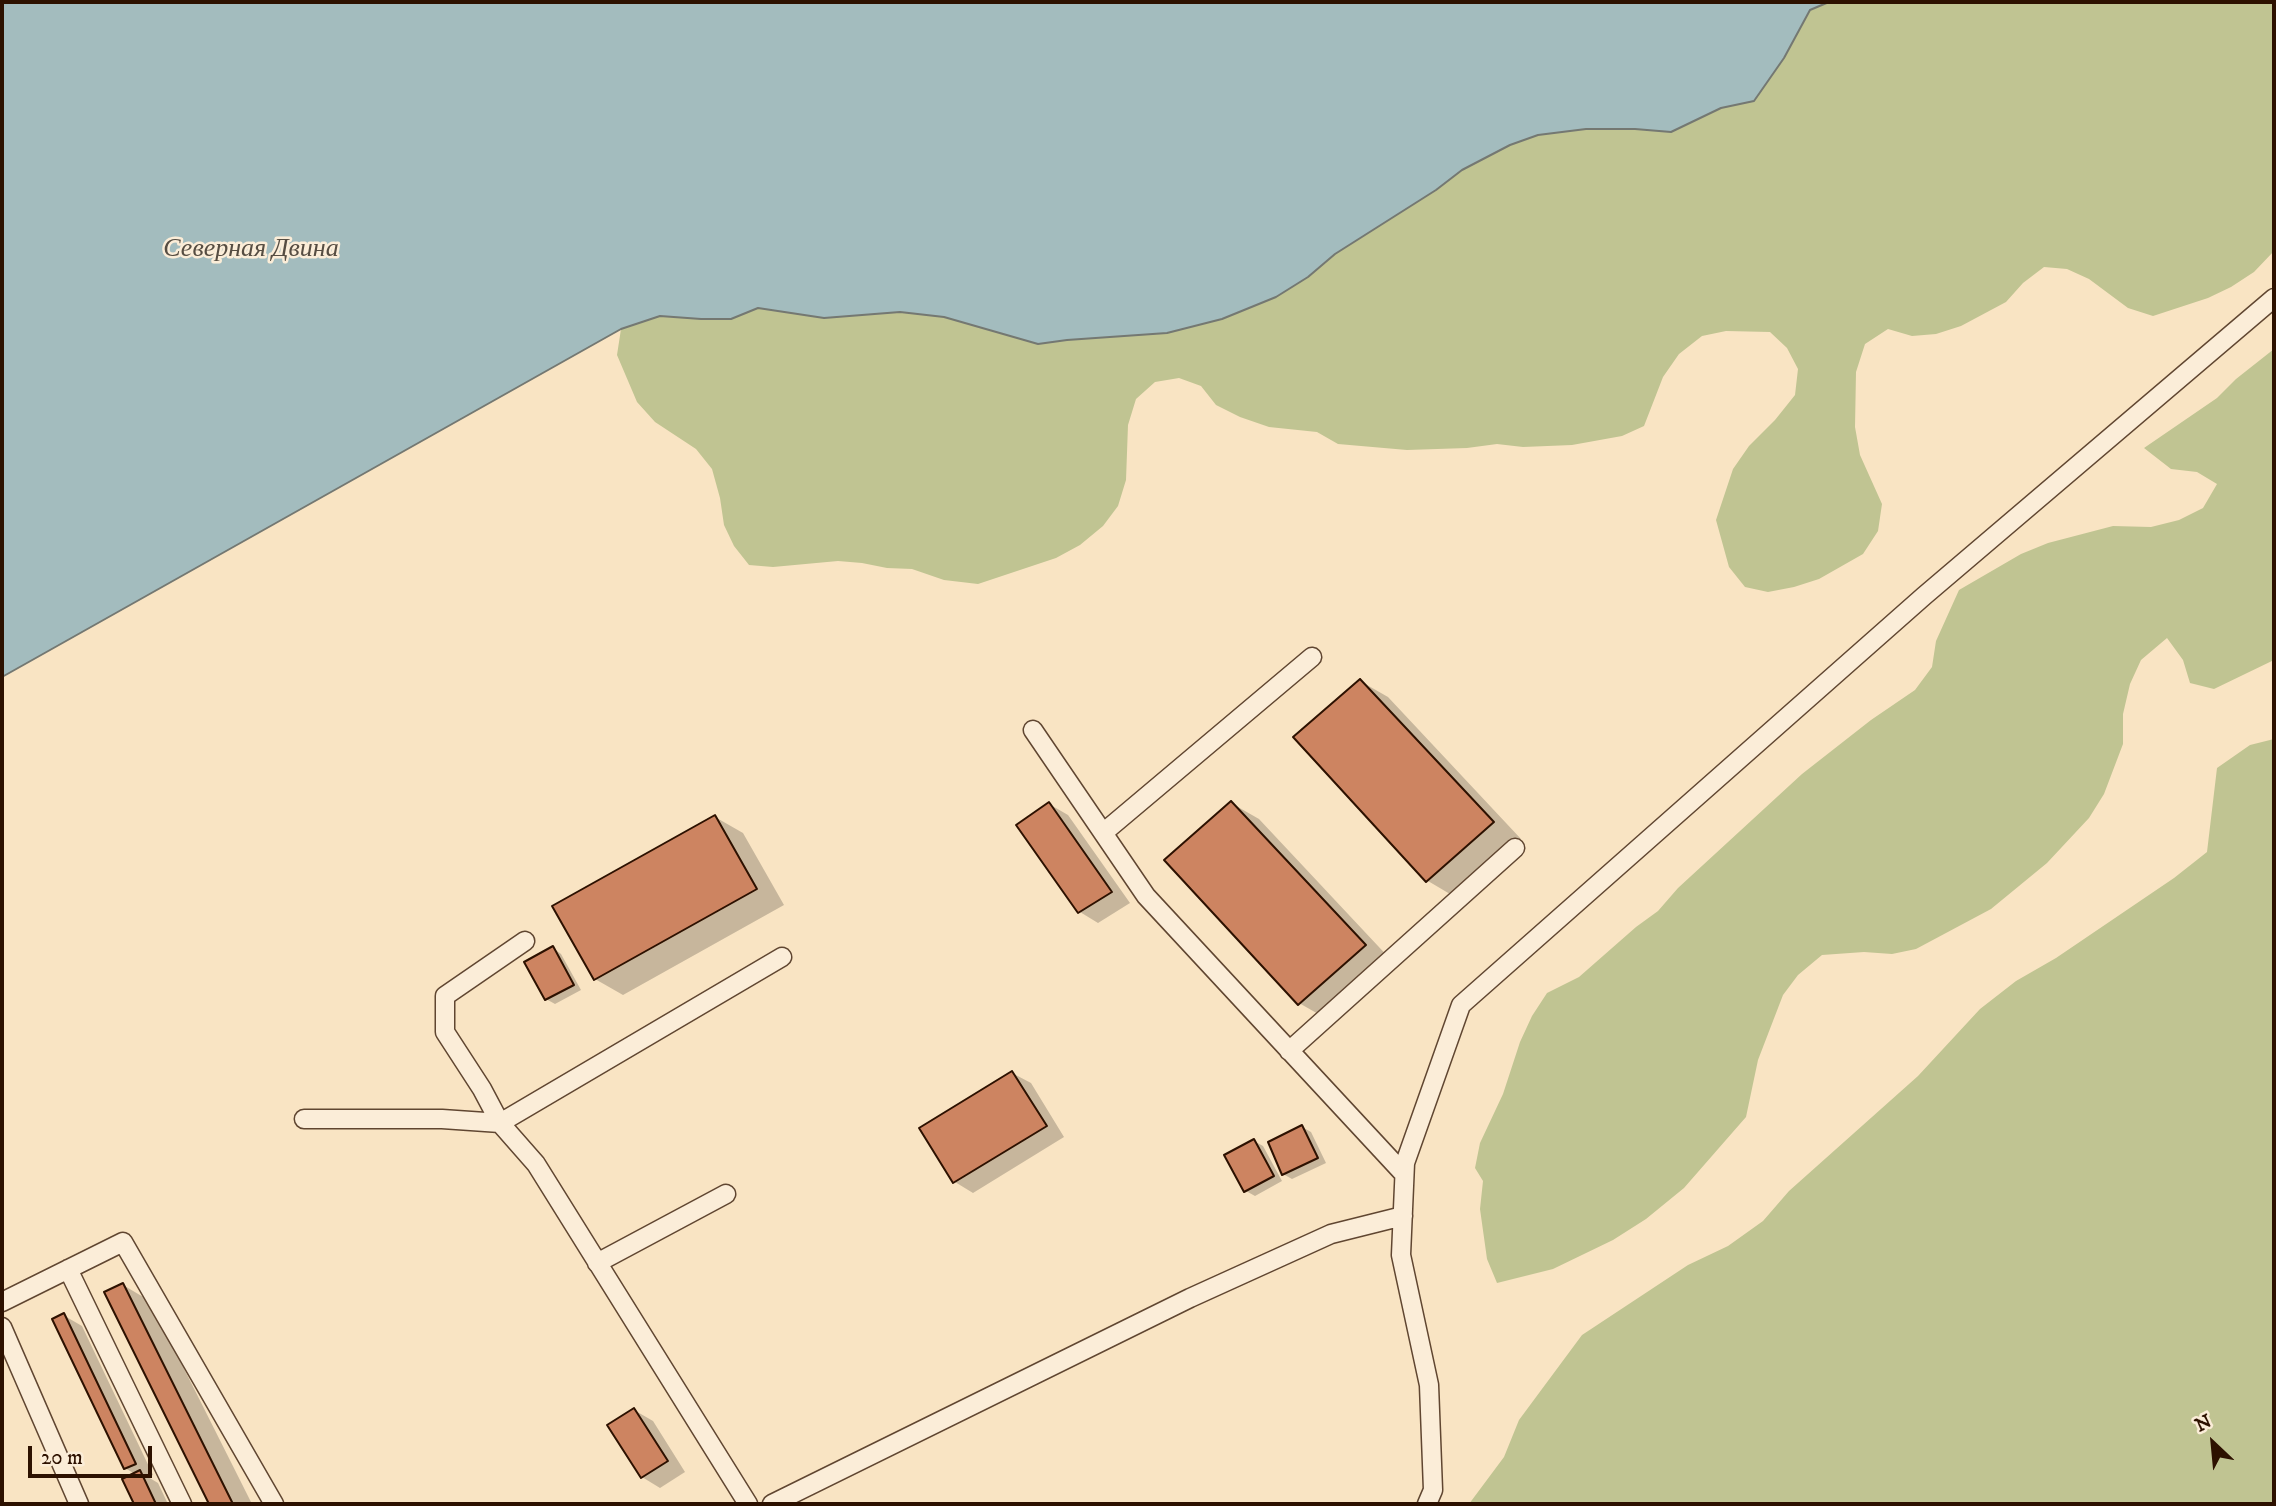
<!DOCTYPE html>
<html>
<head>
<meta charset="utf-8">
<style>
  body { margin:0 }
  #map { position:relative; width:2276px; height:1506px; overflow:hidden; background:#f9e4c3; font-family:"IM FELL DW Pica",serif }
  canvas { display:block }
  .frame { position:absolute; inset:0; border:4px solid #2d1100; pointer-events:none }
  .north { position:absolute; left:2178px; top:1408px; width:70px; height:70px; -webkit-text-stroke:5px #fbedd8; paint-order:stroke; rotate:334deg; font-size:19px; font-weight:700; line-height:28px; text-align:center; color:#2d1100 }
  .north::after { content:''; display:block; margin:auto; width:24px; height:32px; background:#2d1100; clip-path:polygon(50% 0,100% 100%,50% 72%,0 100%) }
  .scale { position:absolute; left:28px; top:1446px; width:124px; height:32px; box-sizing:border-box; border:4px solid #2d1100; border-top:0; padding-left:9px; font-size:21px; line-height:24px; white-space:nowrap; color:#2d1100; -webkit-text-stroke:5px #fbedd8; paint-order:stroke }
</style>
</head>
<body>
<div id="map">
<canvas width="2276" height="1506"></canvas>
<div class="frame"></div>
<div class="north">N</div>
<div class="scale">20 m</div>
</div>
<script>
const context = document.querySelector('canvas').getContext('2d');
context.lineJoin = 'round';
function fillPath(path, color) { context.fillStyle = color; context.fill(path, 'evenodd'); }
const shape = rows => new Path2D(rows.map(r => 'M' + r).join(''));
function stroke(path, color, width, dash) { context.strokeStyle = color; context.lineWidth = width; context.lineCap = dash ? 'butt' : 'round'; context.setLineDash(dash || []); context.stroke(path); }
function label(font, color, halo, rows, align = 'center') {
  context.font = font + ' "IM FELL DW Pica",serif'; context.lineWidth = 5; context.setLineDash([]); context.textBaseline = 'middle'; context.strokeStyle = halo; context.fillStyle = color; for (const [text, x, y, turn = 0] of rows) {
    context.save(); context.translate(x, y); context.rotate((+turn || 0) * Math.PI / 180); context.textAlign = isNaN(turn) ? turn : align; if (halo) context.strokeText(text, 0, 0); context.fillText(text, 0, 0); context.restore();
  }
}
const green = shape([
  [1829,2,2274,2,2274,251,2254,272,2231,287,2208,298,2153,316,2128,308,2089,279,2067,269,2044,267,2023,283,2006,302,1961,326,1936,334,1912,336,1888,329,1865,344,1856,372,1855,427,1860,455,1882,504,1878,531,1863,554,1819,579,1794,587,1768,592,1745,587,1729,567,1716,520,1733,469,1749,446,1775,420,1795,395,1798,369,1787,348,1770,332,1726,331,1702,336,1679,354,1663,377,1644,426,1622,436,1572,445,1523,447,1497,444,1467,448,1407,450,1338,444,1317,432,1269,427,1240,417,1216,405,1201,386,1179,378,1155,382,1136,399,1128,425,1126,480,1118,506,1103,526,1080,545,1056,558,978,584,944,580,912,569,887,568,862,563,838,561,773,567,749,565,734,546,724,525,720,498,712,469,696,449,655,422,637,402,617,355,621,329,660,316,701,319,731,319,758,308,824,318,900,312,944,317,1038,344,1067,340,1167,333,1222,319,1276,297,1308,277,1334,254,1436,190,1462,170,1510,145,1538,135,1586,129,1635,129,1671,132,1721,108,1754,101,1784,58,1810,9],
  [2274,349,2274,660,2214,689,2190,683,2183,660,2167,638,2141,660,2130,684,2123,714,2123,744,2104,794,2089,818,2047,863,1991,909,1916,949,1892,954,1864,952,1822,955,1798,975,1783,995,1758,1060,1746,1117,1684,1188,1646,1219,1613,1240,1553,1269,1497,1283,1487,1259,1480,1209,1483,1181,1475,1168,1480,1143,1503,1094,1520,1042,1532,1016,1547,993,1579,977,1636,927,1658,911,1678,888,1802,774,1871,720,1915,690,1932,667,1936,641,1959,590,2021,554,2048,543,2113,526,2151,527,2179,520,2203,508,2217,484,2197,472,2171,469,2144,448,2217,398,2236,379],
  [2274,739,2274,1504,1469,1504,1504,1457,1519,1420,1582,1335,1688,1265,1728,1246,1763,1221,1789,1191,1918,1076,1980,1009,2016,981,2056,958,2174,878,2207,852,2217,768,2250,745]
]);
const water = shape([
  [2,2,1829,2,1810,10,1784,58,1754,101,1721,108,1671,132,1635,129,1586,129,1538,135,1510,145,1462,170,1436,190,1335,254,1308,277,1276,297,1222,319,1167,333,1067,340,1038,344,944,317,900,312,824,318,758,308,731,319,701,319,660,316,621,329,2,677,2,2]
]);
const shadow = shape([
  [1360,681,1388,697,1521,839,1455,897,1428,881,1296,737],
  [1231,803,1259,819,1393,962,1327,1019,1299,1003],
  [1049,804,1068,815,1130,903,1098,923,1080,912],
  [715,817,743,833,784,905,623,995,595,979],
  [553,948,561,954,581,990,555,1004,546,999],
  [1012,1073,1031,1083,1064,1137,973,1193,955,1182,921,1128],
  [1302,1127,1311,1132,1326,1163,1292,1179,1283,1174],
  [1254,1141,1263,1146,1282,1181,1255,1196,1246,1191],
  [123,1285,150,1301,252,1504,211,1504,106,1293],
  [63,1315,82,1326,153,1475,148,1477,158,1483,168,1504,136,1504,124,1479,135,1474,125,1468],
  [634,1410,653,1421,685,1472,660,1488,642,1477]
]);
const building = shape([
  [1360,679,1494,822,1426,882,1293,737,1360,679],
  [1231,801,1366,945,1298,1005,1164,860,1231,801],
  [1049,802,1112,892,1078,913,1016,825,1049,802],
  [715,815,757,889,594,980,552,906,715,815],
  [553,946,574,985,545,1000,524,962,553,946],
  [1012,1071,1047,1126,953,1183,919,1128,1012,1071],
  [1302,1125,1318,1158,1282,1175,1268,1142,1302,1125],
  [1254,1139,1274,1176,1244,1192,1224,1155,1254,1139],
  [123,1283,233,1504,209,1504,104,1292,123,1283],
  [64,1313,136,1464,124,1469,52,1319,64,1313],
  [634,1408,668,1461,641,1478,607,1425,634,1408],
  [140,1470,156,1504,134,1504,122,1479,140,1470]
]);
const lane = shape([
  [1033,730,1146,896,1404,1174],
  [1103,833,1312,657],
  [1289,1051,1515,848],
  [304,1119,442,1119,500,1123],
  [500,1123,482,1089,445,1032,445,996,525,941],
  [597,1263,726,1194],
  [68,1269,182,1504],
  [2,1302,123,1242,274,1504],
  [2,1327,79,1504],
  [748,1504,536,1164,500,1123,782,957],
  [772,1504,1190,1298,1331,1234,1403,1216],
  [1427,1504,1433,1490,1429,1385,1401,1255,1405,1163,1461,1005,1924,596,2274,298]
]);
const waterNames = [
  ["Северная Двина",251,251]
];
fillPath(green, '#c0c492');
fillPath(water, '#a3bcbe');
stroke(water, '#747872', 2);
fillPath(shadow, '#0003');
fillPath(building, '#cd8461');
stroke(building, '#2d1100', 2);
stroke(lane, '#604631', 21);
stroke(lane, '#fbedd8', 18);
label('italic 26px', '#564d42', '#fbedd8', waterNames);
</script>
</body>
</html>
